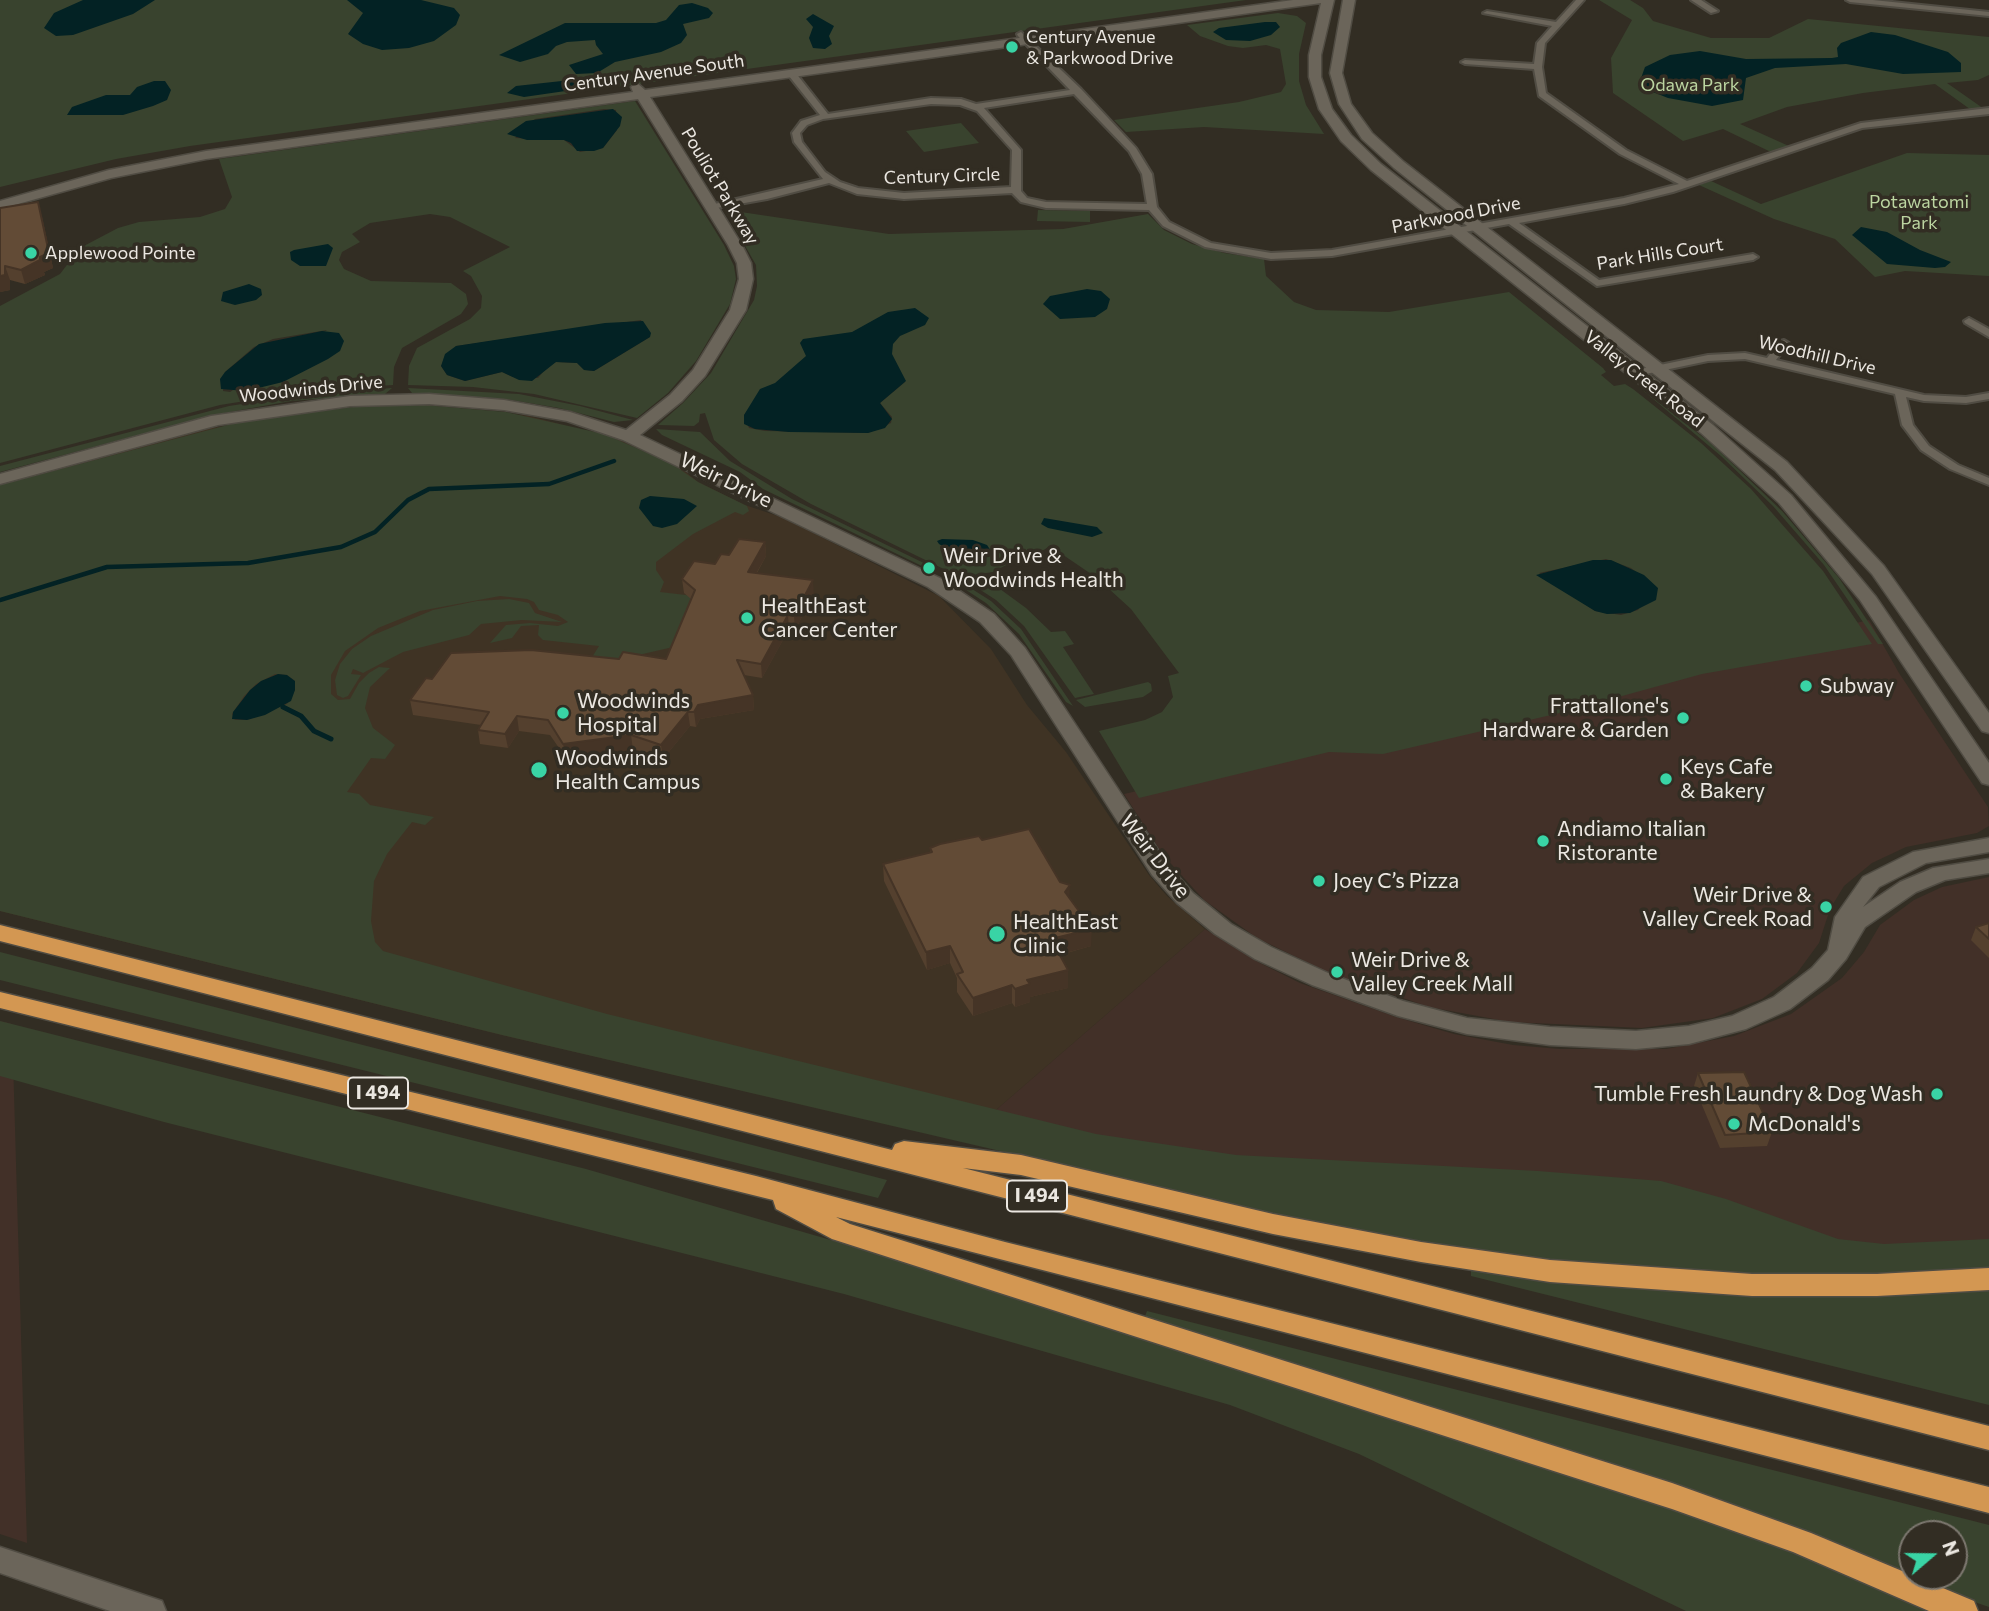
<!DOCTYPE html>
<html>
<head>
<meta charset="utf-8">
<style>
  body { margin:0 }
  #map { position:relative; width:1989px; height:1611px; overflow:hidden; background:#322d23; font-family:Commissioner,sans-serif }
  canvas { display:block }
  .north { position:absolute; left:1898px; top:1520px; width:70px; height:70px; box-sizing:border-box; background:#322d23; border:2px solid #7c776f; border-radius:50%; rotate:70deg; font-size:19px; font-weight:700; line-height:28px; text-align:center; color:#ebe7e1 }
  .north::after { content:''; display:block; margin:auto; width:24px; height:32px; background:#39d4a5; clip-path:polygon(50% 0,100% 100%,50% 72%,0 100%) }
</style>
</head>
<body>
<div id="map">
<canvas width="1989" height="1611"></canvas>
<div class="north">N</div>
</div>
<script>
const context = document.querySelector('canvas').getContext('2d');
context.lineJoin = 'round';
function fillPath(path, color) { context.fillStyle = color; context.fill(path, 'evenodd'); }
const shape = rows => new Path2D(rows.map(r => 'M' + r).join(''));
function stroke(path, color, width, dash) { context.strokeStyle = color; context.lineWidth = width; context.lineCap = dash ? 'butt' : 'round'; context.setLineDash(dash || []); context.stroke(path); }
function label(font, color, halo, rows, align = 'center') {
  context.font = font + ' Commissioner,sans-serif'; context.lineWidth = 7; context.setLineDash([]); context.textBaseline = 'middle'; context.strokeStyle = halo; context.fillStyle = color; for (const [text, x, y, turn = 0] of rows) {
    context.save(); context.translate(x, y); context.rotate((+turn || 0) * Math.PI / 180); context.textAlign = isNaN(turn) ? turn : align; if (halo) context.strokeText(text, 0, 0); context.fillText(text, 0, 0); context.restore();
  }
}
const commercial = shape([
  [1869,620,1899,673,1988,807,1989,826,1977,833,1906,847,1872,863,1844,886,1830,909,1819,943,1797,973,1762,999,1713,1018,1642,1028,1510,1022,1429,1007,1325,971,1257,938,1204,900,1163,855,1124,794],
  [1989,877,1989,1269,1373,1234,1232,1205,960,1141,1205,929,1256,961,1300,983,1396,1017,1454,1034,1513,1045,1560,1049,1666,1049,1734,1036,1791,1014,1842,978,1864,952,1880,925,1914,900,1942,887],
  [0,1021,12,1024,27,1543,0,1534]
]);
const medical = shape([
  [424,405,529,416,620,440,681,468,698,482,745,505,781,517,939,596,991,649,1027,705,1066,752,1149,875,1167,896,1205,929,960,1141,502,1035,0,911,0,485,211,428,371,406]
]);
const green = shape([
  [0,0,1246,0,190,146,116,159,0,187],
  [1599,0,1630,0,1643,8,1653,21,1711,38,1769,38,1808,19,1989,37,1989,75,1978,80,1947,83,1987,111,1974,112,1935,84,1863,93,1787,107,1740,124,1791,147,1773,153,1723,129,1683,141,1613,93,1611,58,1632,20],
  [1278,13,1297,16,1306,23,1299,54,1299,81,1306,105,1324,134,1204,127,1126,132,1114,120,1239,102,1281,92,1286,84,1280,49,1266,45,1243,48,1228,46,1200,36,1187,25],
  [635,101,724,245,734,266,736,279,730,304,696,361,668,393,637,418,534,394,473,387,408,385,409,366,417,348,470,319,481,308,482,296,471,276,463,271,510,247,450,217,430,214,370,223,352,234,360,242,342,252,339,260,344,269,371,281,451,283,466,294,468,304,461,314,402,348,394,367,393,385,308,391,220,405,0,463,0,306,60,274,80,248,118,228,139,222,200,217,225,209,232,197,219,159],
  [604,109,616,110,617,130,603,148,580,152,564,140,515,138,535,119],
  [641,320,650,337,594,371,585,370,577,363,556,362,548,366,538,378,513,377,502,372,465,381,447,375,441,366,456,346],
  [327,330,230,392,223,391,225,372,254,347,273,339],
  [961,123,979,143,924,152,906,131],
  [1907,153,1989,155,1989,276,1905,271,1875,277,1835,239,1774,219,1699,185,1711,181,1761,204],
  [1038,210,1090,211,1090,222,1037,221],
  [725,211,736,224,742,224,734,211,889,234,1063,229,1148,214,1164,230,1192,244,1224,253,1264,259,1266,276,1294,302,1316,310,1389,312,1509,292,1603,368,1606,372,1601,375,1614,386,1625,384,1633,389,1701,443,1751,489,1823,571,1872,644,1702,674,1564,712,1383,754,1329,752,1139,798,1099,731,1145,720,1162,712,1173,697,1168,676,1179,673,1131,609,1097,578,1050,546,1042,551,1036,549,993,572,960,577,811,504,742,464,714,440,705,413,700,414,699,422,694,426,658,425,683,403,711,373,754,300,757,286,756,265],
  [905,382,880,403,892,417,891,423,868,433,765,431,749,428,744,415,754,404],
  [1606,559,1631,568,1657,588,1638,610,1621,615,1595,611,1539,573],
  [1639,387,1713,445,1782,511,1839,578,1883,644,1878,644,1824,565,1773,506,1721,456],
  [392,388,385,394,291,401,213,415,0,472,0,466,229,406,308,394],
  [408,388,519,394,580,406,633,420,614,422,559,408,506,399,412,393],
  [424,405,506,412,604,434,671,463,698,482,747,506,749,511,743,515,735,512,693,534,656,562,656,570,664,582,660,592,686,595,694,599,682,645,586,667,599,646,543,640,538,635,539,625,521,626,512,638,490,643,506,625,530,623,558,626,568,622,558,615,539,610,534,602,527,599,500,596,420,611,378,628,345,651,331,675,331,694,338,700,350,699,359,683,369,673,379,667,390,668,370,687,365,708,373,728,395,745,385,759,371,758,347,792,359,794,370,805,434,817,425,825,412,822,387,854,374,881,371,921,375,942,383,951,607,1014,1096,1134,1236,1155,1538,1171,1661,1181,1726,1199,1838,1239,1884,1244,1989,1239,1989,1269,1891,1275,1720,1275,1471,1254,1232,1205,502,1035,0,911,0,485,243,421,353,407],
  [275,674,287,675,295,681,295,690,287,704,247,720,235,720,232,714,244,696,256,684],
  [656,429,700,432,730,461,792,499,930,566,926,568,763,489,740,472,662,435],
  [985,578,1026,608,1051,632,1065,631,1074,644,1063,647,1094,694,1075,698,1024,626,996,600,965,580],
  [961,582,991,601,1021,629,1073,706,1066,702,1019,634,986,603,957,584],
  [509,599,529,603,535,613,562,622,522,620,481,624,469,635,403,652,363,673,353,669,351,674,361,675,348,696,343,698,337,695,335,680,340,664,352,649,371,636,433,610,477,601],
  [1148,682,1151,684,1152,691,1143,697,1085,707,1076,700],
  [0,952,679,1126,887,1180,878,1198,0,980],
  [0,1021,586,1169,848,1245,1752,1532,1933,1611,1686,1611,1359,1454,1230,1405,844,1294,164,1122,0,1076],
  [1471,1267,1989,1288,1989,1405,1471,1276],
  [1147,1311,1989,1525,1989,1607,1144,1319],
  [1912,1534,1954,1534,1954,1576,1912,1576]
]);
const water = shape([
  [83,0,155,0,133,14,73,35,56,36,44,28,54,13],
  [347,0,421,0,454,8,460,15,456,25,434,41,409,48,382,50,363,44,348,34,363,13],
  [692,3,708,8,713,13,709,18,683,24,687,35,681,43,661,52,615,62,597,73,576,74,569,65,603,54,596,45,595,40,567,42,556,46,548,54,520,62,499,55,565,23,656,23,666,20,679,5],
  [813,14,834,26,829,36,832,44,825,49,813,48,809,38,813,27,806,19],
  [1265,22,1276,22,1280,27,1271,35,1250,41,1226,40,1213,32,1219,28],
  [1871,32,1895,35,1948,52,1961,63,1961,72,1903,74,1846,64,1775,68,1746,78,1743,100,1712,106,1668,98,1653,92,1640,81,1645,67,1670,55,1700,51,1746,59,1832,58,1838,57,1837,48,1841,43],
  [571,80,599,83,593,87,524,97,507,93,516,86],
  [154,81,165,81,171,90,167,100,153,106,123,115,67,115,72,107,106,95,130,95,137,87],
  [613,109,622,117,620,126,603,148,594,151,577,151,571,143,564,140,527,140,507,134,526,121],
  [1861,227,1887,232,1920,250,1951,262,1945,267,1935,268,1887,264,1852,235],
  [328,244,333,248,326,266,300,266,291,260,290,252,294,250],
  [249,284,261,289,262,295,256,300,235,305,221,301,223,292],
  [1087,289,1101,291,1110,299,1107,309,1095,317,1060,319,1043,304,1050,296],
  [915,308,929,318,925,325,900,336,893,344,892,354,906,381,880,403,892,419,885,428,868,433,789,432,755,429,744,424,744,415,760,389,775,383,806,356,800,343,803,339,852,332,888,312],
  [643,321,651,333,650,337,594,371,584,370,577,363,556,362,532,381,519,380,502,372,465,381,447,375,441,366,445,354,456,346,605,323],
  [322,331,339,333,344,341,340,351,328,359,283,382,246,391,221,389,220,379,225,372,259,344],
  [650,496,684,499,697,506,677,524,662,528,653,526,639,508,641,500],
  [1044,518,1097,527,1103,533,1092,537,1048,528,1041,524],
  [942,539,973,540,987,545,991,551,976,559,965,559,939,544,937,541],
  [1593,560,1611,560,1644,575,1658,588,1656,600,1630,613,1607,614,1595,611,1536,575],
  [278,674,287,675,295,681,295,690,291,701,265,715,247,720,232,719,233,712,250,690,261,681]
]);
const streamFar1 = shape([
  [0,600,107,567,248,563,341,547,375,532,408,500,429,489,549,484,614,461]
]);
const stream = shape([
  [283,707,301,716,314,731,331,739]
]);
const street = shape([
  [1576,0,1584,0,1545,43,1542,67,1546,93,1626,150,1687,181,1861,123,1989,108,1989,114,1862,128,1673,192,1624,204,1519,223,1599,280,1753,254,1758,257,1753,260,1597,286,1509,224,1332,256,1271,259,1205,247,1163,226,1149,210,1046,208,1021,202,1012,193,904,199,857,194,829,183,767,199,711,209,706,206,823,179,794,142,792,133,801,121,820,115,789,76,789,72,795,72,828,114,931,98,961,99,976,104,1070,90,1018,36,1017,34,1021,32,1081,89,1136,148,1152,174,1157,207,1169,222,1211,243,1271,253,1332,250,1624,198,1679,184,1620,154,1539,96,1534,69,1465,64,1461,62,1465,60,1534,64,1537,43,1552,26,1483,13,1487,11,1556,22,1576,0],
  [1074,94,1129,151,1142,174,1147,204,1046,202,1027,198,1021,191,1021,150,984,108,1074,94],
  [931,104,960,105,977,111,1012,150,1011,187,904,193,858,188,840,182,825,172,802,142,800,133,807,125,823,119,931,104],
  [1691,0,1701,0,1718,11,1711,13,1691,0],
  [1846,0,1873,0,1989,12,1989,16,1850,2,1846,0],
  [1969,318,1989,329,1989,337,1965,323,1964,321,1969,318],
  [1784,340,1789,343,1776,360,1924,395,1966,397,1989,393,1989,399,1966,403,1924,401,1906,397,1913,425,1929,446,1958,465,1989,478,1989,485,1950,469,1921,450,1902,425,1895,394,1745,359,1708,361,1636,376,1631,373,1636,370,1708,355,1745,353,1767,358,1780,341,1784,340]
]);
const secondary = shape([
  [1293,0,1334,0,1321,55,1321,77,1332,109,1351,135,1381,164,1713,425,1791,495,1876,597,1989,763,1989,785,1982,783,1860,600,1779,503,1701,433,1371,170,1341,141,1319,109,1309,77,1309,55,1321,3,650,97,742,245,751,263,753,279,746,310,705,376,682,401,640,435,942,579,994,614,1025,648,1168,865,1193,893,1231,924,1271,947,1328,973,1403,1001,1467,1018,1550,1027,1636,1031,1689,1026,1732,1016,1774,997,1812,968,1828,950,1835,917,1863,877,1913,852,1989,838,1989,852,1926,863,1879,887,1863,907,1900,882,1933,868,1989,859,1989,873,1945,880,1916,892,1865,927,1846,959,1828,980,1790,1009,1746,1029,1689,1044,1636,1049,1550,1045,1467,1034,1398,1016,1312,985,1255,959,1215,934,1177,903,1152,875,1011,655,980,622,928,587,623,440,567,421,504,410,429,404,350,406,218,425,0,484,0,474,211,416,350,396,429,394,504,400,570,412,626,430,670,395,693,370,730,310,739,279,737,263,728,245,638,99,206,159,111,178,0,209,0,201,109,170,206,151,633,92,631,87,637,83,645,90,1293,0],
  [1343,0,1355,0,1342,73,1351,104,1372,133,1404,162,1787,462,1884,566,1989,713,1989,733,1982,731,1872,574,1775,470,1394,168,1362,139,1339,104,1330,73,1343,0],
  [0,1547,162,1601,166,1611,110,1611,0,1573,0,1547]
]);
const highway = shape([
  [0,925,892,1150,895,1144,904,1141,1021,1155,1273,1214,1421,1242,1550,1260,1752,1274,1877,1274,1989,1268,1989,1290,1877,1296,1752,1296,1550,1282,1421,1262,1273,1234,1021,1175,963,1168,1989,1426,1989,1450,0,941,0,925],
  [0,992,756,1176,1005,1242,1989,1487,1989,1513,836,1217,850,1224,1672,1483,1811,1533,1974,1601,1978,1611,1929,1611,1793,1552,1672,1509,832,1239,776,1209,773,1200,0,1008,0,992]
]);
const wall = shape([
  [0,208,42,217,53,268,44,272,45,275,25,284,10,280,10,290,0,292],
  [765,542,766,556,757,573,814,594,795,630,789,629,762,678,744,675,753,695,754,710,700,719,696,727,690,726,663,759,633,750,566,758,550,735,519,731,508,748,480,744,478,730,481,725,413,715,410,700,432,679,619,659,666,659,691,599,684,593,682,579,715,564,729,555],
  [982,840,1069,897,1091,946,1060,955,1068,970,1068,988,1030,997,1030,1002,1015,1007,1012,1003,973,1016,957,992,957,978,950,963,927,970,884,881,883,864,930,853,930,848],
  [1989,923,1989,958,1971,940,1976,927],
  [1698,1073,1772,1132,1767,1146,1720,1148,1694,1086]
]);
const shadedWall = shape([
  [38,202,42,217,53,268,44,272,45,275,25,284,21,270],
  [5,266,10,280,10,290,0,292,0,276],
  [765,542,766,556,749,586,748,572],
  [813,580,814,594,795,630,794,616],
  [788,615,789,629,762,678,761,664],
  [753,695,754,710,700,719,696,727,694,712,698,705],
  [688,712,690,726,663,759,661,745],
  [517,716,519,731,508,748,505,734],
  [631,735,633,750,566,758,563,744],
  [1070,885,1069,903,1065,892],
  [1092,929,1091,946,1051,957,1051,939],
  [950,946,950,963,927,970,926,952],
  [1068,970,1068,988,1030,997,1030,1002,1015,1007,1015,989,1027,980],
  [1012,985,1012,1003,973,1016,973,998]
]);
const building = shape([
  [38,202,49,253,40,257,40,260,21,270,5,266,5,275,0,276,0,208,38,202],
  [739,539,765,542,748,572,813,580,794,616,788,615,761,664,737,660,753,695,698,705,694,712,688,712,661,745,631,735,563,744,548,720,517,716,505,734,478,730,489,712,410,700,426,678,432,679,451,653,531,650,619,659,623,652,666,659,695,590,682,579,694,561,715,564,721,554,729,555,739,539],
  [1029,829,1060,882,1070,885,1065,892,1092,929,1051,939,1068,970,1027,980,1030,984,1015,989,1012,985,973,998,957,974,963,972,950,946,926,952,883,864,932,852,930,848,940,844,979,836,982,840,1029,829],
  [1989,923,1989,939,1976,927,1989,923],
  [1744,1072,1772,1132,1725,1135,1698,1073,1744,1072]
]);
const markers = [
  [1012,47,7,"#39d4a5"],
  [31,253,7,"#39d4a5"],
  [929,568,7,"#39d4a5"],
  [747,618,7,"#39d4a5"],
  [1806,686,7,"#39d4a5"],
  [563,713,7,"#39d4a5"],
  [1683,718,7,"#39d4a5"],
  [539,770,9,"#39d4a5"],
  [1666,779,7,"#39d4a5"],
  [1543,841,7,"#39d4a5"],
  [1319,881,7,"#39d4a5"],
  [1826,907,7,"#39d4a5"],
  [997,934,9,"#39d4a5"],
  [1337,972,7,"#39d4a5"],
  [1937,1094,7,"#39d4a5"],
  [1734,1124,7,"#39d4a5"]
];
const farPoinames = [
  ["Century Avenue",1026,37],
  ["& Parkwood Drive",1026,58],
  ["Applewood Pointe",45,253]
];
const farStreetnames = [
  ["Century Avenue South",654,73,-8],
  ["Century Circle",942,176,-2],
  ["Pouliot Parkway",720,186,59],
  ["Parkwood Drive",1456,215,-11],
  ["Park Hills Court",1660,254,-9],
  ["Woodhill Drive",1817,355,13],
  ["Valley Creek Road",1644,379,38],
  ["Woodwinds Drive",311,389,-6]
];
const farParknames = [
  ["Odawa Park",1690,85],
  ["Potawatomi",1919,202],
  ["Park",1919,223]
];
const shields = [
  [378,1093,60],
  [1037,1196,60]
];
const shieldNames = [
  ["I 494",378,1093],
  ["I 494",1037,1196]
];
const streetNames = [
  ["Weir Drive",726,480,26],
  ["Weir Drive",1155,856,52]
];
const poiNames = [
  ["Weir Drive &",943,556],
  ["Woodwinds Health",943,580],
  ["HealthEast",761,606],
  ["Cancer Center",761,630],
  ["Subway",1820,686],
  ["Woodwinds",577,701],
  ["Hospital",577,725],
  ["Frattallone's",1669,706,"right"],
  ["Hardware & Garden",1669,730,"right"],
  ["Woodwinds",555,758],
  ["Health Campus",555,782],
  ["Keys Cafe",1680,767],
  ["& Bakery",1680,791],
  ["Andiamo Italian",1557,829],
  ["Ristorante",1557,853],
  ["Joey C’s Pizza",1333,881],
  ["Weir Drive &",1812,895,"right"],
  ["Valley Creek Road",1812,919,"right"],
  ["HealthEast",1013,922],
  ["Clinic",1013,946],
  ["Weir Drive &",1351,960],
  ["Valley Creek Mall",1351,984],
  ["Tumble Fresh Laundry & Dog Wash",1923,1094,"right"],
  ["McDonald's",1748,1124]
];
fillPath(commercial, '#423028');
fillPath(medical, '#3f3324');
fillPath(green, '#39432e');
fillPath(water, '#032224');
stroke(streamFar1, '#032224', 4.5);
stroke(stream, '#032224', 5);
stroke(street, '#504c43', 4);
stroke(secondary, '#504c43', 3);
stroke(highway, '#504c43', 3);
fillPath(street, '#6b655a');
fillPath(secondary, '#6b655a');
fillPath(highway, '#d39752');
fillPath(wall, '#54402e');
fillPath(shadedWall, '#453426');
fillPath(building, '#624b36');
stroke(building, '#453426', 2);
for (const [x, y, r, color] of markers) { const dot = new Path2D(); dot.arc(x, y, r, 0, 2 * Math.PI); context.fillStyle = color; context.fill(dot); stroke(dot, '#322d23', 2.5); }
label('18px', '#ebe7e1', '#322d23', farPoinames, 'left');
label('18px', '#ebe7e1', '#322d23', farStreetnames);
label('18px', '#bcd5a1', '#322d23', farParknames);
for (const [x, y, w] of shields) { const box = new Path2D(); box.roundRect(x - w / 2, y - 15.5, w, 31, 5); context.fillStyle = '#322d23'; context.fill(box); stroke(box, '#ebe7e1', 2); }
label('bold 19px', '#ebe7e1', null, shieldNames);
label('21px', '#ebe7e1', '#322d23', streetNames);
label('21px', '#ebe7e1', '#322d23', poiNames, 'left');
</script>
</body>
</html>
